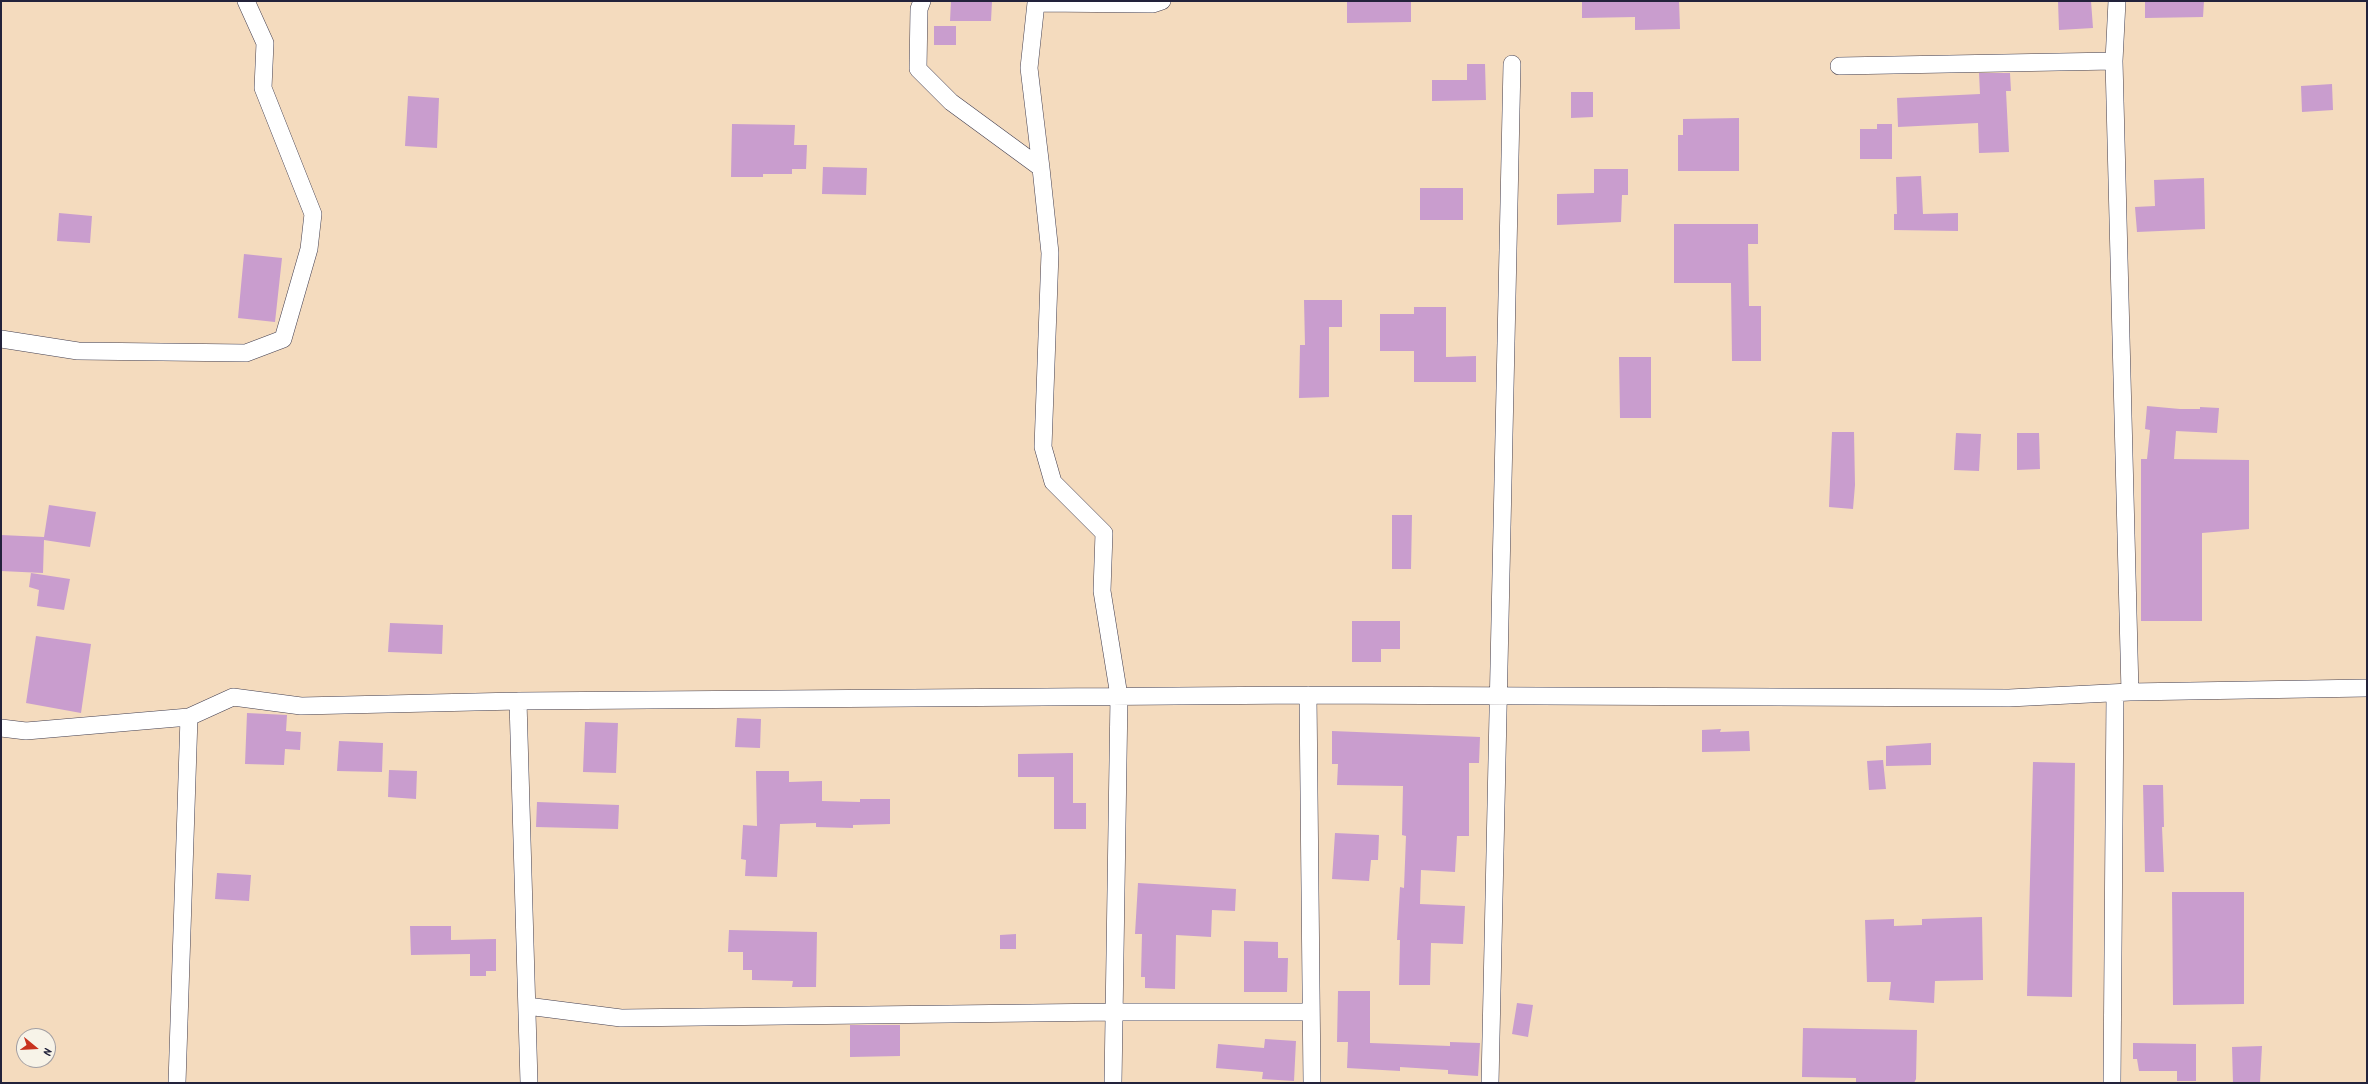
<!DOCTYPE html>
<html>
<head>
<meta charset="utf-8">
<style>
  body { margin:0 }
  #map { position:relative; width:2368px; height:1084px; overflow:hidden; background:#f4dbbe; font-family:Kalam,sans-serif }
  canvas { display:block }
  .frame { position:absolute; inset:0; border:2px solid #22223b; pointer-events:none }
  .north { position:absolute; left:16px; top:1028px; width:40px; height:40px; box-sizing:border-box; background:#f7f3e8; border:1px solid #a29fa3; border-radius:50%; rotate:108deg; font-size:11px; font-weight:700; line-height:16px; text-align:center; color:#22223b }
  .north::after { content:''; display:block; margin:auto; width:14px; height:18px; background:#c8321e; clip-path:polygon(50% 0,100% 100%,50% 72%,0 100%) }
</style>
</head>
<body>
<div id="map">
<canvas width="2368" height="1084"></canvas>
<div class="frame"></div>
<div class="north">N</div>
</div>
<script>
const context = document.querySelector('canvas').getContext('2d');
context.lineJoin = 'round';
function fillPath(path, color) { context.fillStyle = color; context.fill(path, 'evenodd'); }
const shape = rows => new Path2D(rows.map(r => 'M' + r).join(''));
function stroke(path, color, width, dash) { context.strokeStyle = color; context.lineWidth = width; context.lineCap = dash ? 'butt' : 'round'; context.setLineDash(dash || []); context.stroke(path); }
const building = shape([
  [951,1,992,1,991,21,950,21],
  [1347,1,1411,1,1411,22,1347,23],
  [1582,1,1679,1,1680,29,1635,30,1635,17,1582,18],
  [2058,1,2091,1,2093,28,2059,30],
  [2145,1,2204,1,2203,17,2145,18],
  [934,26,956,26,956,45,934,45],
  [1467,64,1485,64,1486,100,1432,101,1432,80,1467,80],
  [1979,73,2010,73,2011,91,2006,91,2009,152,1979,153,1978,123,1898,127,1897,98,1980,94],
  [2332,84,2333,110,2302,112,2301,86],
  [1571,92,1593,92,1593,117,1571,118],
  [408,96,439,98,437,148,405,146],
  [1739,118,1739,171,1678,171,1678,135,1683,135,1683,119],
  [732,124,795,125,794,145,807,145,806,169,792,169,792,174,763,174,763,177,731,177],
  [1877,124,1892,124,1892,159,1860,159,1860,129,1877,129],
  [823,167,867,168,866,195,822,194],
  [1594,169,1628,169,1628,195,1622,195,1621,222,1557,225,1557,194,1594,193],
  [1921,176,1923,214,1958,213,1958,231,1894,230,1894,214,1897,214,1896,177],
  [2204,178,2205,229,2137,232,2135,207,2155,206,2154,180],
  [1420,188,1463,188,1463,220,1420,220],
  [59,213,92,216,90,243,57,241],
  [1674,224,1758,224,1758,244,1748,244,1749,306,1761,306,1761,361,1732,361,1731,283,1674,283],
  [244,254,282,258,275,322,238,318],
  [1304,300,1342,300,1342,327,1329,327,1329,397,1299,398,1300,345,1305,345],
  [1414,307,1446,307,1446,357,1476,356,1476,382,1414,382,1414,351,1380,351,1380,314,1414,314],
  [1619,357,1651,357,1651,418,1620,418],
  [2147,406,2180,409,2200,409,2200,407,2219,408,2217,433,2176,431,2174,459,2249,460,2249,529,2202,533,2202,621,2141,621,2141,459,2147,459,2150,430,2145,429],
  [1832,432,1854,432,1855,485,1853,509,1829,507],
  [1956,433,1981,434,1979,471,1954,470],
  [2017,433,2039,433,2040,469,2017,470],
  [49,505,96,512,90,547,44,540,43,573,1,571,1,535,44,537],
  [1392,515,1412,515,1411,569,1392,569],
  [31,573,70,579,64,610,37,606,39,590,29,587],
  [1352,621,1400,621,1400,649,1381,649,1381,662,1352,662],
  [390,623,443,625,442,654,388,652],
  [36,636,91,644,81,713,26,703],
  [247,713,287,715,286,731,301,732,300,750,285,749,284,765,245,764],
  [737,718,761,719,760,748,735,747],
  [585,722,618,723,616,773,583,772],
  [1721,729,1720,732,1749,731,1750,751,1702,752,1702,730],
  [1332,731,1480,737,1479,763,1469,763,1469,836,1457,836,1455,872,1421,870,1420,904,1465,906,1463,944,1431,943,1430,985,1399,985,1400,940,1397,940,1400,887,1404,888,1406,836,1402,835,1403,786,1337,785,1338,764,1332,764],
  [339,741,383,743,382,772,337,771],
  [1931,743,1931,765,1886,766,1886,746],
  [1073,753,1073,803,1086,803,1086,829,1054,829,1054,777,1018,777,1018,754],
  [1883,760,1886,789,1869,790,1867,761],
  [2033,762,2075,763,2072,997,2027,996],
  [389,770,417,771,416,799,388,797],
  [756,771,789,771,789,782,822,781,822,801,860,802,860,799,890,799,890,824,853,825,853,828,816,827,816,823,780,824,777,877,745,876,746,860,741,859,743,825,757,826],
  [2143,785,2163,785,2164,827,2162,827,2164,872,2145,872],
  [537,802,619,805,618,829,536,827],
  [1335,833,1379,835,1378,860,1371,860,1369,881,1332,879],
  [217,873,251,875,249,901,215,899],
  [1138,883,1236,889,1235,911,1212,910,1211,937,1176,935,1175,989,1145,988,1145,977,1141,977,1142,934,1135,934],
  [2172,892,2244,892,2244,1004,2173,1005],
  [1982,917,1983,980,1935,981,1934,1003,1889,1000,1891,982,1867,982,1865,920,1894,919,1894,926,1922,925,1922,919],
  [410,926,451,926,451,940,496,939,496,971,486,971,486,976,470,976,470,954,411,955],
  [729,930,817,932,816,987,792,987,793,981,752,980,752,970,743,970,743,952,728,952],
  [1016,934,1016,949,1000,949,1000,935],
  [1244,941,1278,942,1278,958,1288,958,1287,992,1244,992],
  [1338,991,1370,991,1370,1043,1450,1046,1450,1042,1480,1043,1478,1076,1448,1074,1448,1070,1400,1067,1400,1071,1347,1068,1348,1042,1337,1042],
  [1517,1003,1533,1005,1528,1037,1512,1034],
  [850,1025,900,1025,900,1056,850,1057],
  [1803,1028,1917,1030,1916,1079,1914,1083,1856,1083,1856,1078,1802,1077],
  [1265,1039,1296,1041,1294,1081,1262,1079,1263,1072,1216,1068,1218,1044,1264,1048],
  [2133,1043,2196,1044,2196,1081,2177,1081,2177,1071,2139,1071,2137,1059,2133,1059],
  [2262,1046,2260,1083,2233,1083,2232,1047]
]);
const street = shape([
  [922,1,919,9,918,69,951,102,1041,168,1050,253,1043,447,1053,482,1104,533,1102,591,1119,696,1113,1083],
  [2117,1,2114,61,2130,692],
  [1839,66,2114,61],
  [1041,168,1029,68,1036,3,1153,4,1162,1],
  [1,339,78,351,246,353,283,339,309,249,313,214,263,88,265,43,246,1],
  [1308,695,1312,1083],
  [518,701,529,1083],
  [1,728,26,731,189,717],
  [527,1006,621,1018,1114,1012,1311,1012],
  [177,1083,189,717,233,697,301,706,518,701,1308,695,2009,698,2130,692,2367,688],
  [1490,1083,1512,64],
  [2112,1083,2115,693]
]);
fillPath(building, '#c99dce');
stroke(street, '#423e4f', 18);
stroke(street, '#fff', 17);
</script>
</body>
</html>
